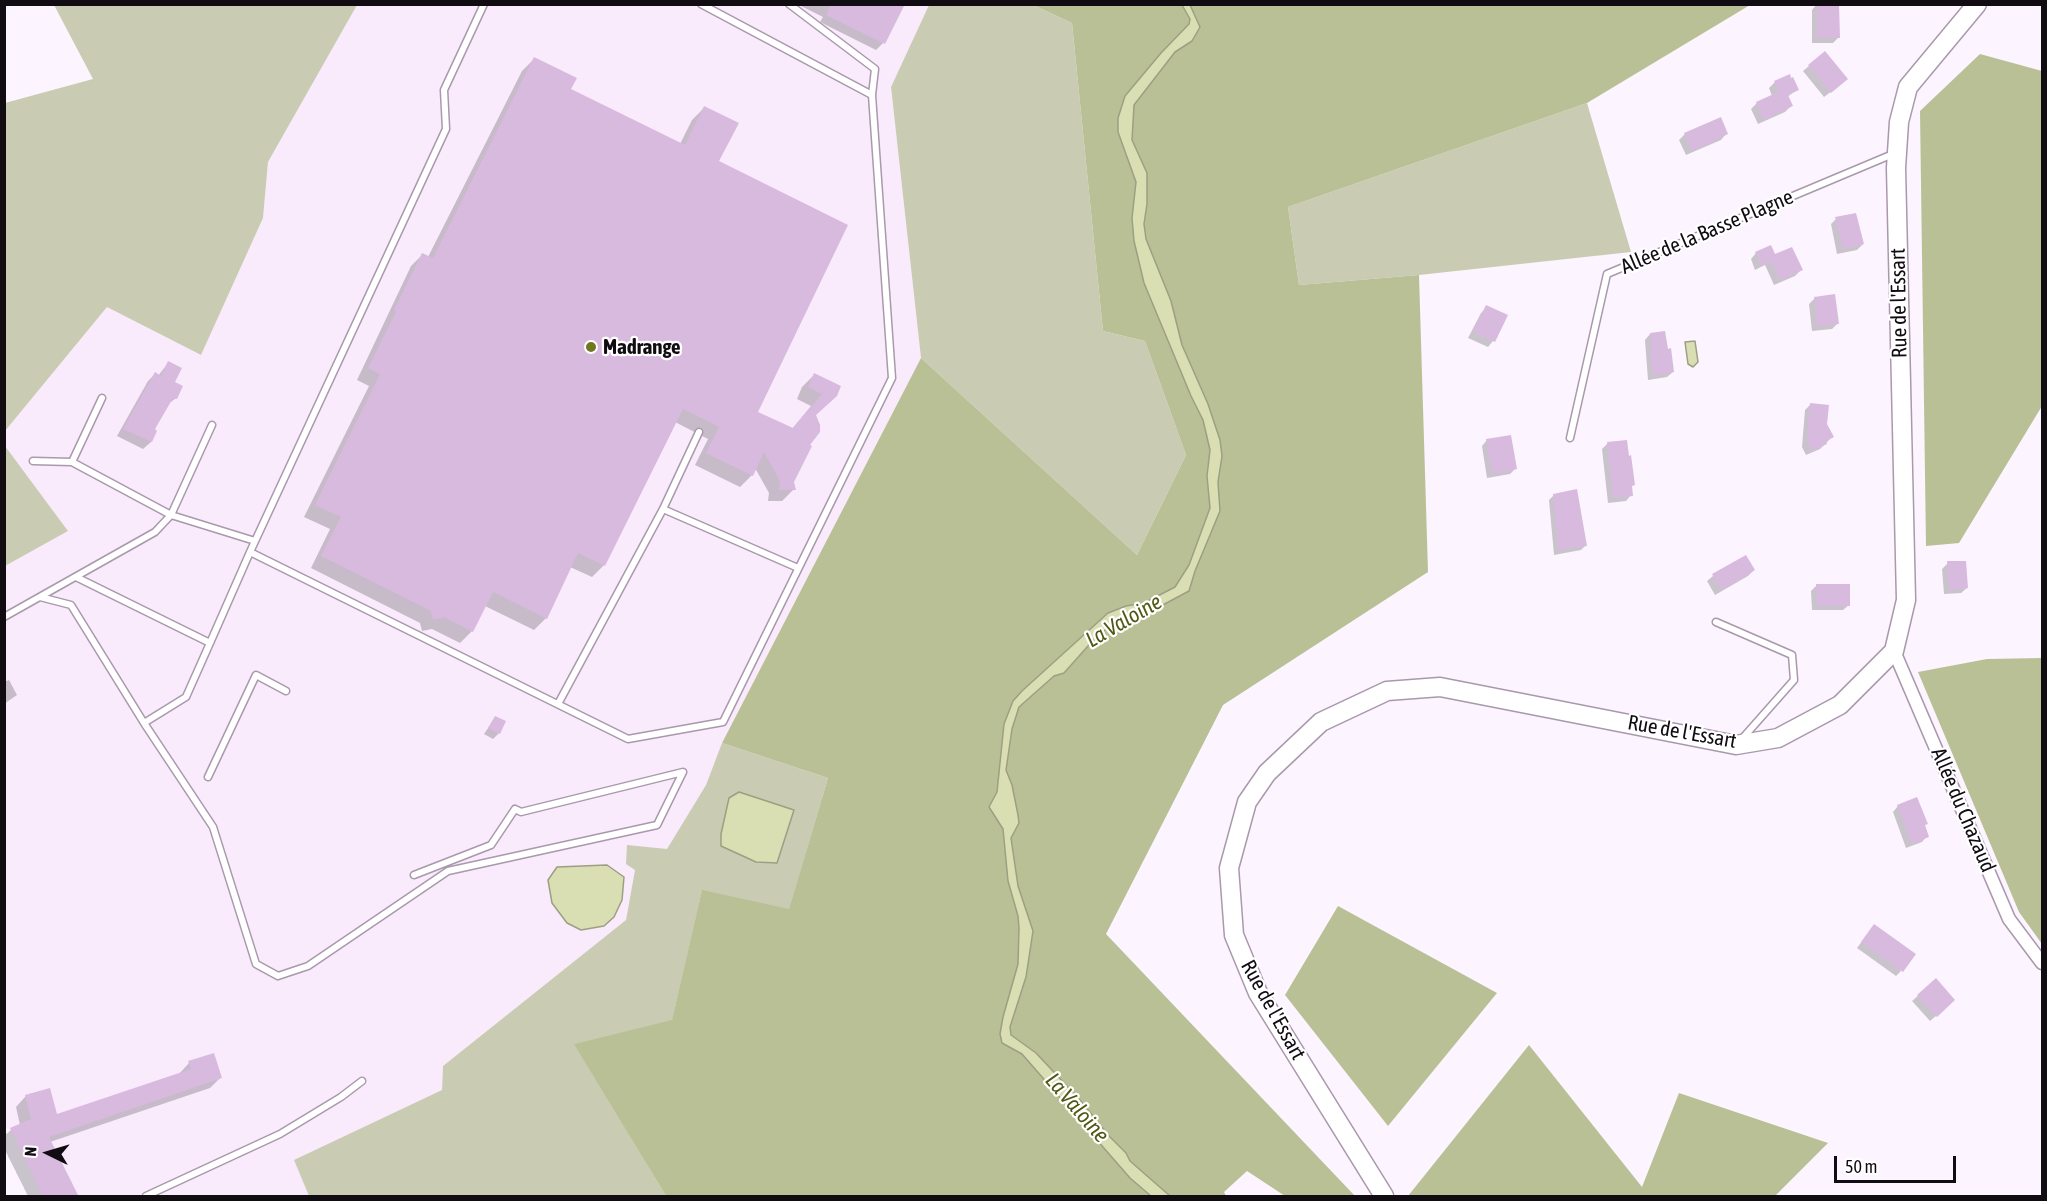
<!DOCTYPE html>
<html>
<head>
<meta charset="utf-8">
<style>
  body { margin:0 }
  #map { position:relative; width:2047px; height:1201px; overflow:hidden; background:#fcf4fe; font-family:"Asap Condensed",sans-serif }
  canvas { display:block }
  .frame { position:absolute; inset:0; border:6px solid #110b12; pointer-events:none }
  .north { position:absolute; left:18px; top:1123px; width:60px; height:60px; -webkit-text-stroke:4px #fff; paint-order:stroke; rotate:275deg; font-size:16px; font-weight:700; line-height:24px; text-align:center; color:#110b12 }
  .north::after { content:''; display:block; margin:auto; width:21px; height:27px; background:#110b12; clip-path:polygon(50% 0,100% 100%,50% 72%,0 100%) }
  .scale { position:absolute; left:1834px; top:1156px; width:122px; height:27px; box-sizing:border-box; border:3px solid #110b12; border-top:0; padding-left:8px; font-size:18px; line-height:21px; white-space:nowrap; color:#110b12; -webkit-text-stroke:4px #fff; paint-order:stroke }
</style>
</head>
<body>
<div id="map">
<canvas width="2047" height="1201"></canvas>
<div class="frame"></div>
<div class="north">N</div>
<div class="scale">50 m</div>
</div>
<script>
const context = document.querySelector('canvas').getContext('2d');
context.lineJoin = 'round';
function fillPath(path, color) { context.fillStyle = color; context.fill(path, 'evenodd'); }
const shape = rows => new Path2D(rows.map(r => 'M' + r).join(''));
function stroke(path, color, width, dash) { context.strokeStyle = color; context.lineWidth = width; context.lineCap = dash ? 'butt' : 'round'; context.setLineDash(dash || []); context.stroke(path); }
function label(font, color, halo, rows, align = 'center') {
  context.font = font + ' "Asap Condensed",sans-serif'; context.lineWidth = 4.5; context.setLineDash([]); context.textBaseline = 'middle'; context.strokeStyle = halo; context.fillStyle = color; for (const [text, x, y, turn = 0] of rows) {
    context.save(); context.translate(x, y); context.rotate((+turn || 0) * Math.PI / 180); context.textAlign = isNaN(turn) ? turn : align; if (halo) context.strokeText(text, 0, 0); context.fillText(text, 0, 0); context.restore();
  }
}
const built = shape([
  [357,5,929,5,891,87,921,358,722,743,706,785,667,849,635,869,626,920,443,1066,442,1090,295,1160,309,1196,43,1196,10,1129,5,1128,5,566,68,531,5,446,5,431,107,307,201,355,263,218,268,162]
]);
const green = shape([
  [54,5,357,5,268,162,263,218,201,355,107,307,5,431,5,103,93,79],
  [929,5,1033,5,1072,23,1103,331,1145,341,1186,455,1137,555,921,358,891,87],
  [1587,103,1631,252,1419,275,1299,285,1288,207],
  [5,446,68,531,5,566,4,566],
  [722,743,828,778,789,910,702,891,672,1021,575,1044,666,1196,309,1196,294,1160,442,1090,443,1066,626,920,635,870,626,864,627,845,667,849,706,785]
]);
const forest = shape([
  [1033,5,1750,5,1587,103,1288,207,1299,285,1419,275,1428,572,1223,705,1106,934,1355,1196,1285,1196,1247,1171,1224,1192,1226,1196,666,1196,574,1044,672,1020,702,890,789,909,828,778,722,743,921,358,1137,555,1186,455,1145,341,1103,331,1072,23],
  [1980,54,2042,71,2042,406,1959,543,1926,546,1920,111],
  [2042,658,2042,944,2019,912,1918,672,1987,659],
  [1338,906,1497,993,1388,1126,1285,995],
  [1529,1045,1642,1187,1679,1093,1828,1143,1775,1196,1408,1196]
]);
const water = shape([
  [1182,5,1190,5,1200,27,1192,41,1175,52,1134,105,1132,140,1147,173,1147,204,1144,224,1146,239,1171,301,1182,345,1208,404,1220,440,1222,456,1218,482,1220,511,1195,571,1189,591,1144,615,1121,620,1109,627,1096,637,1064,673,1054,676,1019,707,1012,729,1006,770,1012,785,1018,815,1019,823,1011,838,1018,886,1033,931,1026,977,1010,1027,1011,1035,1036,1053,1079,1099,1110,1137,1126,1153,1130,1161,1170,1196,1151,1196,1130,1178,1022,1054,1002,1043,1000,1034,1003,1017,1018,964,1019,928,1018,916,1008,881,1003,829,989,807,997,792,1004,724,1013,701,1022,691,1108,613,1126,606,1144,603,1175,587,1189,565,1210,508,1207,476,1210,450,1203,420,1191,396,1144,283,1134,241,1132,218,1136,182,1118,132,1118,118,1125,96,1161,53,1189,24,1190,19,1182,5],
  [1695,341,1698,362,1693,367,1688,364,1685,342,1695,341],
  [739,792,794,810,777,863,756,862,721,846,721,834,729,798,739,792],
  [607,865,624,877,622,900,614,917,604,926,581,930,567,923,552,903,548,880,557,867,607,865]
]);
const shadow = shape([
  [797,4,903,4,883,43,876,50,820,22,823,17],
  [1817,4,1838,38,1833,43,1812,43,1812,10],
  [534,59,569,90,680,144,692,120,704,108,717,162,756,412,792,429,811,406,797,399,802,387,814,375,839,387,815,415,808,446,793,482,794,489,782,501,768,501,769,493,755,468,752,475,740,487,695,465,708,439,675,422,604,565,592,577,570,567,546,618,534,630,485,606,472,631,460,643,432,629,422,631,420,623,311,568,330,529,304,517,369,386,357,380,411,266,422,255,428,257,522,71],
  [1809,66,1840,85,1824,97,1803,71],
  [1789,76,1797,90,1787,97,1791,106,1785,112,1758,124,1751,109,1757,103,1772,96,1769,88,1774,83],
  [1685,134,1726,134,1721,140,1686,155,1679,140],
  [1836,219,1863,244,1857,250,1837,254,1831,224],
  [1756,253,1774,256,1801,270,1795,276,1774,285,1765,265,1755,270,1751,259],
  [1815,298,1837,324,1832,329,1812,331,1809,304],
  [1487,307,1506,316,1493,341,1488,347,1468,338,1481,313],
  [1650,334,1673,372,1667,377,1648,380,1645,340],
  [168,363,176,398,167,405,153,429,156,431,151,442,143,449,117,436,148,381,155,374,158,376],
  [1810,405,1826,424,1832,437,1820,449,1806,455,1802,447,1805,410],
  [1487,440,1515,469,1510,474,1487,478,1482,446],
  [1608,443,1631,487,1631,495,1626,501,1608,503,1602,449],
  [1554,495,1586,545,1581,550,1554,555,1549,500],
  [1948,563,1967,588,1961,593,1944,594,1942,569],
  [1754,570,1748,576,1715,595,1707,581,1713,576],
  [1817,585,1849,605,1843,610,1812,610,1811,591],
  [9,680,17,695,4,704,4,682],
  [495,718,499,733,493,739,484,734],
  [1898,806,1923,826,1927,836,1922,842,1906,848,1893,812],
  [1869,932,1901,971,1896,976,1857,948],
  [1936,980,1948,1006,1930,1021,1912,1001],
  [189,1063,220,1078,210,1088,50,1142,77,1196,28,1196,4,1148,4,1136,11,1130,20,1125,16,1107,26,1096,56,1116,179,1074]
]);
const building = shape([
  [831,4,905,4,885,44,826,15],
  [1817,4,1839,4,1840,38,1817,38],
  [1825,51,1848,79,1831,93,1808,65],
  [534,57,577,78,571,89,685,145,704,106,739,123,719,161,848,225,758,412,793,428,822,394,808,387,814,373,841,386,837,396,816,415,820,425,820,432,810,445,812,446,794,482,796,490,779,490,780,481,764,452,753,476,706,453,719,427,683,409,605,566,578,553,547,619,493,592,473,632,444,617,433,620,431,611,321,556,341,517,315,505,380,374,368,368,396,312,394,310,422,253,433,258],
  [1790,74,1791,78,1793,77,1799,90,1788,95,1793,106,1763,120,1756,102,1778,92,1774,81],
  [1721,117,1728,134,1692,151,1684,133],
  [1856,213,1864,244,1843,249,1835,217],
  [1771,245,1775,254,1792,247,1803,270,1780,280,1771,261,1761,265,1755,252],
  [1835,294,1839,324,1817,326,1814,297],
  [1486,305,1508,315,1495,342,1473,332],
  [1665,331,1668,349,1671,348,1674,372,1653,375,1650,351,1652,351,1650,333],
  [168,361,182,368,175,382,183,386,177,399,173,398,155,429,157,431,152,442,123,429,155,372,161,376],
  [1810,403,1829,405,1827,424,1834,437,1826,441,1827,444,1812,451,1807,441],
  [1511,435,1517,469,1492,474,1486,439],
  [1627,440,1629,456,1631,455,1635,485,1632,486,1633,496,1613,498,1607,442],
  [1577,489,1587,546,1558,550,1553,494],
  [1746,555,1755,570,1721,590,1712,574],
  [1947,561,1966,561,1968,588,1949,590],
  [1816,584,1850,584,1850,606,1817,606],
  [495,716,506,721,500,734,488,728],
  [1917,797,1928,824,1925,825,1929,837,1912,844,1897,805],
  [1874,924,1916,954,1903,972,1861,942],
  [1936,978,1955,1000,1937,1017,1917,995],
  [214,1053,222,1078,49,1137,79,1197,43,1197,10,1128,31,1119,25,1095,50,1088,57,1114,191,1069,188,1061]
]);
const lane = shape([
  [789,4,875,69,872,95],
  [102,398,72,462,171,515,255,541],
  [1570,438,1607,274,1893,154],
  [33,461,72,462],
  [663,509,699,432],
  [250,552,628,739,723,722,892,378,872,95,701,4],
  [76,577,210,643,250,552,446,129,444,90,484,4],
  [40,597,71,605,144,723,213,827,256,964,278,976,308,966,448,871,657,825,683,772,521,812,515,809,491,845,414,875],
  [4,617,155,532,171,515,212,425],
  [1716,622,1792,655,1794,680,1741,740],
  [558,704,663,509,798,568],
  [144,723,186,697,210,643],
  [208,777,256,675,286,691],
  [146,1196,280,1134,341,1097,362,1081]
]);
const street = shape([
  [1894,651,2009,919,2042,963]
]);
const secondary = shape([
  [1384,1196,1258,993,1234,935,1229,868,1247,802,1267,773,1321,722,1387,691,1440,687,1736,745,1778,738,1840,705,1894,651,1906,600,1896,168,1899,122,1908,87,1977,4]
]);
const markers = [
  [591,347,6,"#707721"]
];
const streetNames = [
  ["Allée de la Basse Plagne",1707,232,-23],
  ["Rue de l'Essart",1899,303,-91],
  ["Rue de l'Essart",1682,732,10],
  ["Allée du Chazaud",1963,810,67],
  ["Rue de l'Essart",1273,1010,61]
];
const poiNames = [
  ["Madrange",603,347]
];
const waterNames = [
  ["La Valoine",1124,621,-30],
  ["La Valoine",1077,1108,49]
];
fillPath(built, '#f9eafc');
fillPath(green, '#c9ccb3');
fillPath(forest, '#bac095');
fillPath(water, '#d9dfb3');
stroke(water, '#9d9f83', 1.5);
fillPath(shadow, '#0003');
fillPath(building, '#d8bade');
stroke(lane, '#aa98ad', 9);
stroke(street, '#aa98ad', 15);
stroke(secondary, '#aa98ad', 21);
stroke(lane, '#fff', 6);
stroke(street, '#fff', 12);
stroke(secondary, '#fff', 18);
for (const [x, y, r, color] of markers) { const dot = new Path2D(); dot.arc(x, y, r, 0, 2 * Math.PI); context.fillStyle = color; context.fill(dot); stroke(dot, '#fff', 2); }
label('21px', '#110b12', '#fff', streetNames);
label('bold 21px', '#110b12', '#fff', poiNames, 'left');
label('italic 22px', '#525814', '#fff', waterNames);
</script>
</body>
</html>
